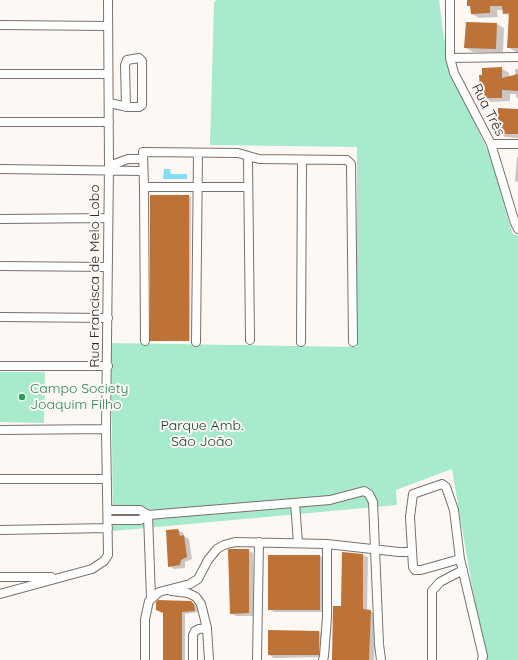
<!DOCTYPE html>
<html>
<head>
<meta charset="utf-8">
<style>
  body { margin:0 }
  canvas { display:block; background:#fef8f4 }
</style>
</head>
<body>
<canvas width="518" height="660"></canvas>
<script>
const context = document.querySelector('canvas').getContext('2d');
context.lineJoin = 'round';
function fillPath(path, color) { context.fillStyle = color; context.fill(path, 'evenodd'); }
const shape = rows => new Path2D(rows.map(r => 'M' + r).join(''));
function stroke(path, color, width, dash) { context.strokeStyle = color; context.lineWidth = width; context.lineCap = dash ? 'butt' : 'round'; context.setLineDash(dash || []); context.stroke(path); }
function label(font, color, halo, rows, align = 'center') {
  context.font = font + ' Quicksand,sans-serif'; context.lineWidth = 4; context.setLineDash([]); context.textBaseline = 'middle'; context.strokeStyle = halo; context.fillStyle = color; for (const [text, x, y, turn = 0] of rows) {
    context.save(); context.translate(x, y); context.rotate((+turn || 0) * Math.PI / 180); context.textAlign = isNaN(turn) ? turn : align; if (halo) context.strokeText(text, 0, 0); context.fillText(text, 0, 0); context.restore();
  }
}
const green = shape([
  [216,0,439,0,444,38,455,81,491,158,512,233,518,236,518,660,483,660,480,634,452,469,396,490,397,505,113,531,111,343,357,347,357,147,210,145,214,3],
  [0,372,45,372,44,423,0,422]
]);
const water = shape([
  [164,169,170,169,171,174,187,174,187,179,163,179]
]);
const shadow = shape([
  [468,0,518,0,518,17,511,17,504,13,503,10,497,10,498,17,479,18,472,14,471,7,468,6],
  [497,24,504,28,503,52,473,52,465,47],
  [518,24,518,52,516,52,508,47],
  [501,68,509,73,509,77,515,76,515,69,518,69,518,98,516,97,516,94,510,94,510,101,491,102,484,97],
  [518,110,518,138,505,137,498,133],
  [517,157,518,157,518,182,515,181],
  [189,196,191,197,190,341,154,341,152,340],
  [178,530,183,533,184,536,189,539,192,559,185,562,185,568,174,569,169,566],
  [248,550,253,553,254,616,236,616,231,613],
  [343,553,363,555,368,557,367,610,376,614,374,660,333,660,342,607],
  [320,556,325,558,325,612,274,612,269,609],
  [191,602,197,607,198,612,185,614,185,660,164,660,164,613],
  [319,632,324,635,323,657,274,658,269,655]
]);
const building = shape([
  [467,0,518,0,518,48,507,48,509,13,503,14,502,6,490,6,490,13,471,14,470,6,467,6],
  [466,22,497,23,496,49,464,48],
  [502,67,502,78,518,74,518,91,502,90,502,98,483,98,482,91,480,90,479,75,482,75,482,68],
  [498,108,518,109,518,134,497,134],
  [150,195,189,195,189,341,150,341],
  [178,529,180,536,184,535,187,557,181,560,180,565,168,567,166,530],
  [229,549,249,549,249,613,230,614,228,550],
  [342,552,363,554,363,609,371,610,369,660,332,660,333,606,341,606],
  [268,555,320,555,320,610,268,610],
  [158,600,191,601,194,604,195,611,182,612,182,660,163,660,163,613,156,610,156,602],
  [268,630,319,631,319,655,268,655]
]);
const minor = shape([
  [450,0,450,58,454,73,491,144,515,223,518,229],
  [0,25,108,26],
  [450,58,518,57],
  [0,74,108,74],
  [109,103,123,106,130,107,139,107,142,105,142,61,139,58,127,60,125,65,126,107],
  [0,122,109,122],
  [491,144,518,144],
  [248,157,250,340],
  [109,166,128,159,143,159],
  [0,169,143,171],
  [144,187,248,187],
  [0,219,108,218],
  [0,266,107,267],
  [0,317,108,318],
  [145,341,144,187,143,152,238,153,259,159,347,160,351,164,353,342],
  [196,342,198,153],
  [301,342,302,161],
  [0,366,108,366],
  [0,430,106,429],
  [0,479,107,479],
  [295,503,298,543],
  [108,510,140,510,148,515],
  [148,515,151,598],
  [108,520,140,520,148,515,330,500,364,491,369,494,373,502,379,644,381,660],
  [0,530,108,528],
  [460,559,421,570,415,570,413,567,410,517,413,494,442,484,446,487,454,510,460,559,483,656,482,660],
  [0,577,51,577],
  [171,591,188,593,196,597,201,604,207,628,209,660],
  [0,594,92,569,104,561,108,555,106,429,109,166,108,0],
  [145,660,145,619,149,601,159,592,190,584,198,579,208,560,217,549,224,545,235,542,327,544,399,552,411,552],
  [193,660,193,635,195,631,199,629,207,628],
  [257,660,259,542],
  [323,660,324,656,327,617,327,544],
  [432,660,432,591,440,582,463,570]
]);
const markers = [
  [22,397,4,"#2e9e5b"]
];
const streetNames = [
  ["Rua Três",488,110,63],
  ["Rua Francisca de Melo Lobo",95,276,-90]
];
const leisureNames = [
  ["Campo Society",30,389],
  ["Joaquim Filho",30,405]
];
const parkNames = [
  ["Parque Amb.",202,426],
  ["São João",202,442]
];
fillPath(green, '#a8eacc');
fillPath(water, '#84ddfb');
fillPath(shadow, '#0003');
fillPath(building, '#bd7337');
stroke(minor, '#79716b', 10);
stroke(minor, '#fff', 8);
for (const [x, y, r, color] of markers) { const dot = new Path2D(); dot.arc(x, y, r, 0, 2 * Math.PI); context.fillStyle = color; context.fill(dot); stroke(dot, '#fef8f4', 1.5); }
label('14px', '#2e2b28', '#fef8f4', streetNames);
label('14px', '#27864d', '#fef8f4', leisureNames, 'left');
label('14px', '#12412f', '#fef8f4', parkNames);
</script>
</body>
</html>
